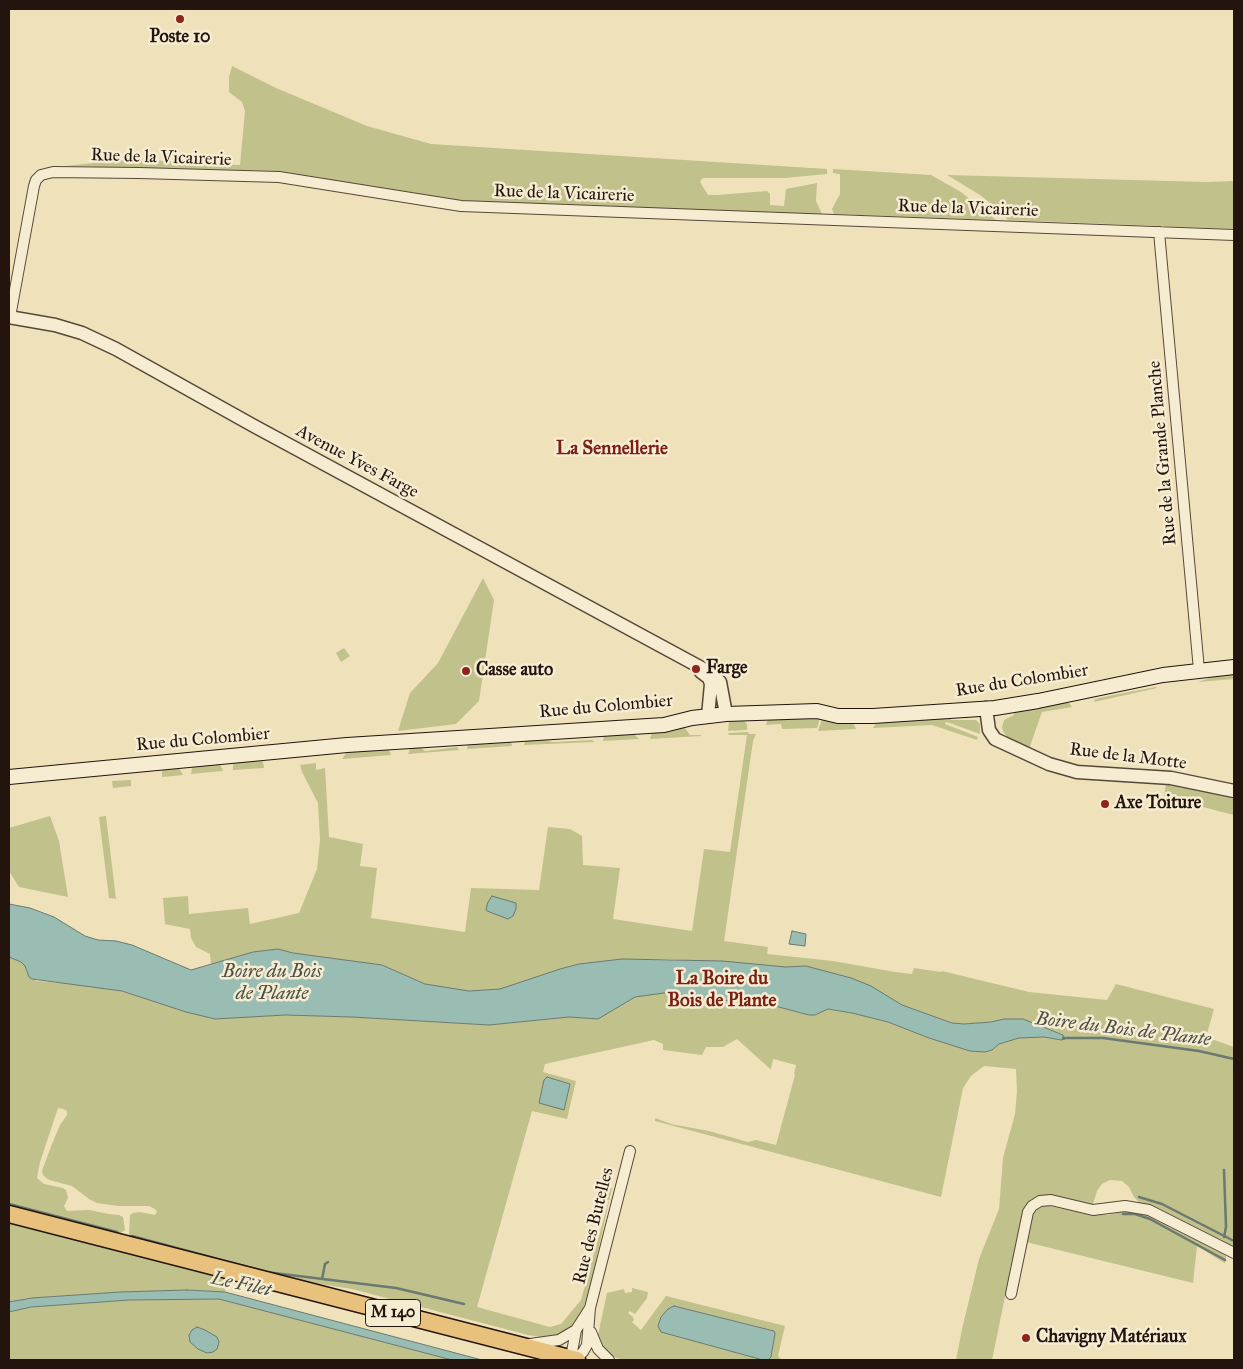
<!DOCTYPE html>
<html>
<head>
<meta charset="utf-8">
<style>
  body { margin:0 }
  #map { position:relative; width:1243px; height:1369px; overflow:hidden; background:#efe2ba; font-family:"IM FELL Great Primer",serif }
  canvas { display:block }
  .frame { position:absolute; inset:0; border:10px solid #23140d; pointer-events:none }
</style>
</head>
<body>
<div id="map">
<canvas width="1243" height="1369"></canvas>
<div class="frame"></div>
</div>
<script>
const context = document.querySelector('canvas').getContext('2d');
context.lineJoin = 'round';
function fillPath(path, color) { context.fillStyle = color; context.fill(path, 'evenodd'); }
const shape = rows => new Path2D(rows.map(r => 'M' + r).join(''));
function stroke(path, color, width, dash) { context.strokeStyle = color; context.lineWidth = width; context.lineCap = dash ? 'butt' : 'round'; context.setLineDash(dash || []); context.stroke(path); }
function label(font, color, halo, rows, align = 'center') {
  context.font = font + ' "IM FELL Great Primer",serif'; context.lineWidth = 5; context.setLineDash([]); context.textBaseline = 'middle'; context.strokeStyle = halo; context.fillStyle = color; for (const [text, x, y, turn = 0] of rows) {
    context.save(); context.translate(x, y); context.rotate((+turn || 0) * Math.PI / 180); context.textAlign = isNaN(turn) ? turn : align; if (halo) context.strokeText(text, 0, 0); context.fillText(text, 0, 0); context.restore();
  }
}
const green = shape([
  [232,66,276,88,367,126,431,144,827,169,827,174,785,178,703,178,701,180,700,182,708,195,717,195,767,191,770,194,770,205,784,206,786,189,817,183,816,201,822,214,460,202,275,171,65,166,132,159,240,165,245,111,242,102,229,92,229,77],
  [833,169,931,175,961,192,996,220,834,214,832,209,840,194,840,174,833,173],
  [947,175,1207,182,1234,181,1234,229,1008,220,994,206,980,195],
  [483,578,494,600,479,701,456,724,398,731,410,693,438,663],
  [344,648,350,656,341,662,336,653],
  [1234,674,1234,679,1198,682,1216,676],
  [1156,687,1157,688,1094,702,1095,699,1113,695],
  [1065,702,1069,703,1072,707,1042,712,1029,749,1008,738,1003,731,1002,727,1004,720,1014,715,1014,712],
  [817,717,820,718,817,728,782,729,781,724,766,725,767,721,770,719],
  [950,718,951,720,976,720,980,724,980,734,950,723,946,722,945,724,978,737,977,740,932,725,873,728,877,722],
  [822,719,853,723,856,729,818,731],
  [744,721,747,724,747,730,728,731,729,722],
  [684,727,690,735,701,735,701,736,650,739,652,732],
  [748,732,749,734,756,734,753,741,724,941,768,947,767,954,833,961,895,972,912,974,914,968,941,972,942,971,1029,992,1107,1000,1116,984,1214,1009,1206,1037,1234,1047,1234,1183,1233,1183,1234,1247,1211,1236,1160,1209,1139,1202,1134,1197,1129,1187,1122,1181,1110,1180,1102,1184,1097,1191,1093,1204,1085,1202,1084,1204,1045,1195,1034,1198,1026,1204,1023,1210,992,1360,956,1360,962,1329,979,1259,999,1209,1003,1158,1015,1114,1017,1092,1016,1069,984,1066,971,1076,963,1088,941,1197,655,1121,655,1118,671,1124,709,1131,748,1142,756,1140,776,1145,795,1075,794,1074,796,1065,773,1059,771,1069,769,1068,737,1039,723,1047,706,1047,702,1055,663,1050,663,1044,654,1040,545,1064,543,1072,576,1081,567,1119,532,1111,477,1307,550,1327,561,1324,581,1300,609,1200,605,1199,608,1187,612,1188,588,1297,579,1317,569,1330,563,1335,547,1338,528,1335,352,1289,288,1279,132,1238,129,1235,130,1215,133,1213,140,1212,155,1215,157,1212,155,1209,149,1206,118,1206,97,1203,89,1199,72,1186,49,1180,44,1176,42,1172,43,1168,52,1144,60,1125,67,1115,67,1111,63,1109,58,1108,40,1162,37,1178,44,1184,63,1188,66,1190,68,1198,64,1206,67,1211,89,1210,109,1214,119,1215,123,1217,125,1230,119,1234,9,1208,9,957,21,962,25,966,29,977,37,981,75,984,122,991,215,1019,285,1015,352,1017,489,1025,569,1017,598,1019,635,997,664,993,775,1006,809,1015,815,1015,828,1009,852,1013,888,1022,929,1038,970,1051,985,1052,992,1050,999,1044,1019,1038,1044,1037,1060,1040,1063,1035,1023,1019,1004,1019,991,1022,964,1024,952,1023,902,1005,887,996,806,966,786,967,670,959,622,959,579,964,560,969,500,989,461,991,425,984,382,965,293,953,278,949,253,952,211,965,210,954,196,947,191,938,190,929,165,924,163,898,188,896,189,914,248,908,250,924,299,913,317,869,320,840,318,803,302,772,300,765,316,763,316,770,325,768,329,837,363,844,360,866,377,868,371,918,465,932,471,888,539,890,548,827,570,829,582,836,583,865,620,868,613,919,692,931,704,849,730,852,747,735,729,735,728,733],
  [547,1077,570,1084,564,1109,539,1103,544,1080],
  [633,733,639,739,603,741,604,736],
  [526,739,540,739,553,742,592,740,595,742,524,745],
  [511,741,512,746,467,749,468,743],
  [411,747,420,747,425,751,457,747,459,750,408,754],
  [377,750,389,750,391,755,342,759,347,752],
  [260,760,263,762,264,768,233,770,233,764,236,762],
  [218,764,221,766,223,771,191,774,192,768,195,766],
  [179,768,183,775,162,777,162,771,165,769],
  [131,780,131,786,113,788,112,781],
  [1166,783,1234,797,1234,815,1164,797],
  [50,816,59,841,68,897,19,887,9,871,9,828],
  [106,816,116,899,109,898,99,817],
  [1045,1205,1090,1215,1108,1215,1130,1210,1147,1215,1221,1252,1226,1256,1226,1260,1225,1263,1221,1261,1197,1246,1193,1283,1026,1242,1033,1213,1037,1208],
  [9,1221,227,1279,225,1292,187,1290,121,1292,32,1298,9,1302],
  [632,1288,648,1292,647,1298,635,1314,630,1311,628,1313,633,1317,634,1320,632,1322,641,1330,666,1296,785,1326,778,1356,781,1359,789,1360,768,1360,772,1355,775,1332,772,1330,674,1306,661,1332,763,1360,625,1360,613,1357,602,1346,598,1335,607,1293,624,1289,625,1293,632,1292],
  [219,1299,452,1360,9,1360,9,1312,31,1307,129,1300]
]);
const water = shape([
  [492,896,516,903,516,909,513,916,508,919,487,911,486,909,488,902,492,896],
  [9,904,30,908,54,917,85,936,98,940,116,941,132,945,191,970,253,952,278,949,293,953,382,965,425,984,469,991,500,989,560,969,579,964,622,959,722,961,786,967,806,966,851,978,871,986,902,1005,952,1023,964,1024,991,1022,1004,1019,1023,1019,1063,1035,1065,1039,1061,1040,1044,1037,1019,1038,999,1044,992,1050,985,1052,970,1051,929,1038,888,1022,852,1013,828,1009,815,1015,809,1015,775,1006,664,993,635,997,598,1019,569,1017,489,1025,352,1017,285,1015,215,1019,186,1012,122,991,32,979,29,977,25,966,21,962,9,957,9,904],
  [792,931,806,934,805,946,789,944,792,931],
  [547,1077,570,1084,564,1110,539,1103,544,1080,547,1077],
  [187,1290,225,1292,482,1360,452,1360,219,1299,129,1300,31,1307,9,1312,9,1302,32,1298,120,1292,187,1290],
  [674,1306,774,1331,775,1334,771,1357,768,1360,763,1360,661,1332,658,1326,661,1317,668,1309,674,1306],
  [197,1327,205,1330,217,1337,219,1342,217,1349,213,1352,207,1353,198,1349,190,1342,189,1335,192,1330,197,1327]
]);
const stream = shape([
  [1063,1038,1103,1038,1199,1051,1234,1059],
  [1139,1197,1162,1204,1234,1241],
  [9,1204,117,1232],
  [1123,1214,1135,1214,1150,1219,1225,1260],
  [132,1236,266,1272,396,1288,464,1304],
  [1224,1237,1226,1227,1224,1170],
  [322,1279,325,1264,328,1262]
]);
const minor = shape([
  [1159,232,1199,670],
  [10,317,34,186,36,180,41,175,53,172,139,173,279,177,461,206,1234,235],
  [1011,1294,1028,1212,1032,1206,1040,1201,1051,1200,1093,1210,1125,1206,1149,1210,1234,1253],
  [590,1308,576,1330,572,1352,575,1360,583,1352,587,1345,590,1308,630,1151],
  [591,1332,598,1349,609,1360],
  [530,1344,559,1340,576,1330]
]);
const tertiary = shape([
  [9,317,55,325,82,333,116,349,254,426,711,673,720,682,726,714],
  [701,672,709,678,711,684,708,716],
  [986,708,989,730,995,739,1049,764,1077,772,1171,778,1234,791]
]);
const secondary = shape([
  [9,777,347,745,664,725,692,718,726,714,817,711,838,716,873,716,995,708,1038,701,1163,675,1234,667]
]);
const primary = shape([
  [9,1214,577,1360]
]);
const markers = [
  [180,19,5,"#8f2418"],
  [696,669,5,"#8f2418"],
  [466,671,5,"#8f2418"],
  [1105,804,5,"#8f2418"],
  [1026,1338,5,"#8f2418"]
];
const shields = [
  [393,1313,55]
];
const shieldNames = [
  ["M 140",393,1313]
];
const poiNames = [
  ["Poste 10",180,38,"center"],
  ["Farge",706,669],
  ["Casse auto",476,671],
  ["Axe Toiture",1115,804],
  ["Chavigny Matériaux",1036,1338]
];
const streetNames = [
  ["Rue de la Vicairerie",161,158,2],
  ["Rue de la Vicairerie",564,194,2],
  ["Rue de la Vicairerie",968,209,2],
  ["Rue de la Grande Planche",1163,453,-95],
  ["Avenue Yves Farge",357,462,28],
  ["Rue du Colombier",1022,681,-9],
  ["Rue du Colombier",606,707,-5],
  ["Rue du Colombier",203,740,-5],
  ["Rue de la Motte",1128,757,7],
  ["Rue des Butelles",594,1226,-76]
];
const neighbourhoodNames = [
  ["La Sennellerie",612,449],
  ["La Boire du",722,979],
  ["Bois de Plante",722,1001]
];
const waterNames = [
  ["Boire du Bois",272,972],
  ["de Plante",272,994],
  ["Boire du Bois de Plante",1123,1030,7],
  ["Le Filet",241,1285,12]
];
fillPath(green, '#c1c18b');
fillPath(water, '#9abdb3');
stroke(water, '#6a7971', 1);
stroke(stream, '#6a7971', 2.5);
stroke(minor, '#564838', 12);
stroke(tertiary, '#564838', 15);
stroke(secondary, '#23140d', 16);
stroke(primary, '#23140d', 19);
stroke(minor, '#f5ecd2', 10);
stroke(tertiary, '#f5ecd2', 12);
stroke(secondary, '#f5ecd2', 14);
stroke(primary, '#e8c17d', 16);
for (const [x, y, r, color] of markers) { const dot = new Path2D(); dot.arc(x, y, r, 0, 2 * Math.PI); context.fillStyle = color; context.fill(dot); stroke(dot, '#f5ecd2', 2); }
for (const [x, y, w] of shields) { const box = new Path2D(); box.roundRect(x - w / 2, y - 13.5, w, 27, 4); context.fillStyle = '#f5ecd2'; context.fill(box); stroke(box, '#23140d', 1); }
label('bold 16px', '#23140d', null, shieldNames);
label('bold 18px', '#23140d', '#f5ecd2', poiNames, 'left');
label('18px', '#23140d', '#f5ecd2', streetNames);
label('bold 19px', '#7a1f14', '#f5ecd2', neighbourhoodNames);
label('italic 19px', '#4d4f47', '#f5ecd2', waterNames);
</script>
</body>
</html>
